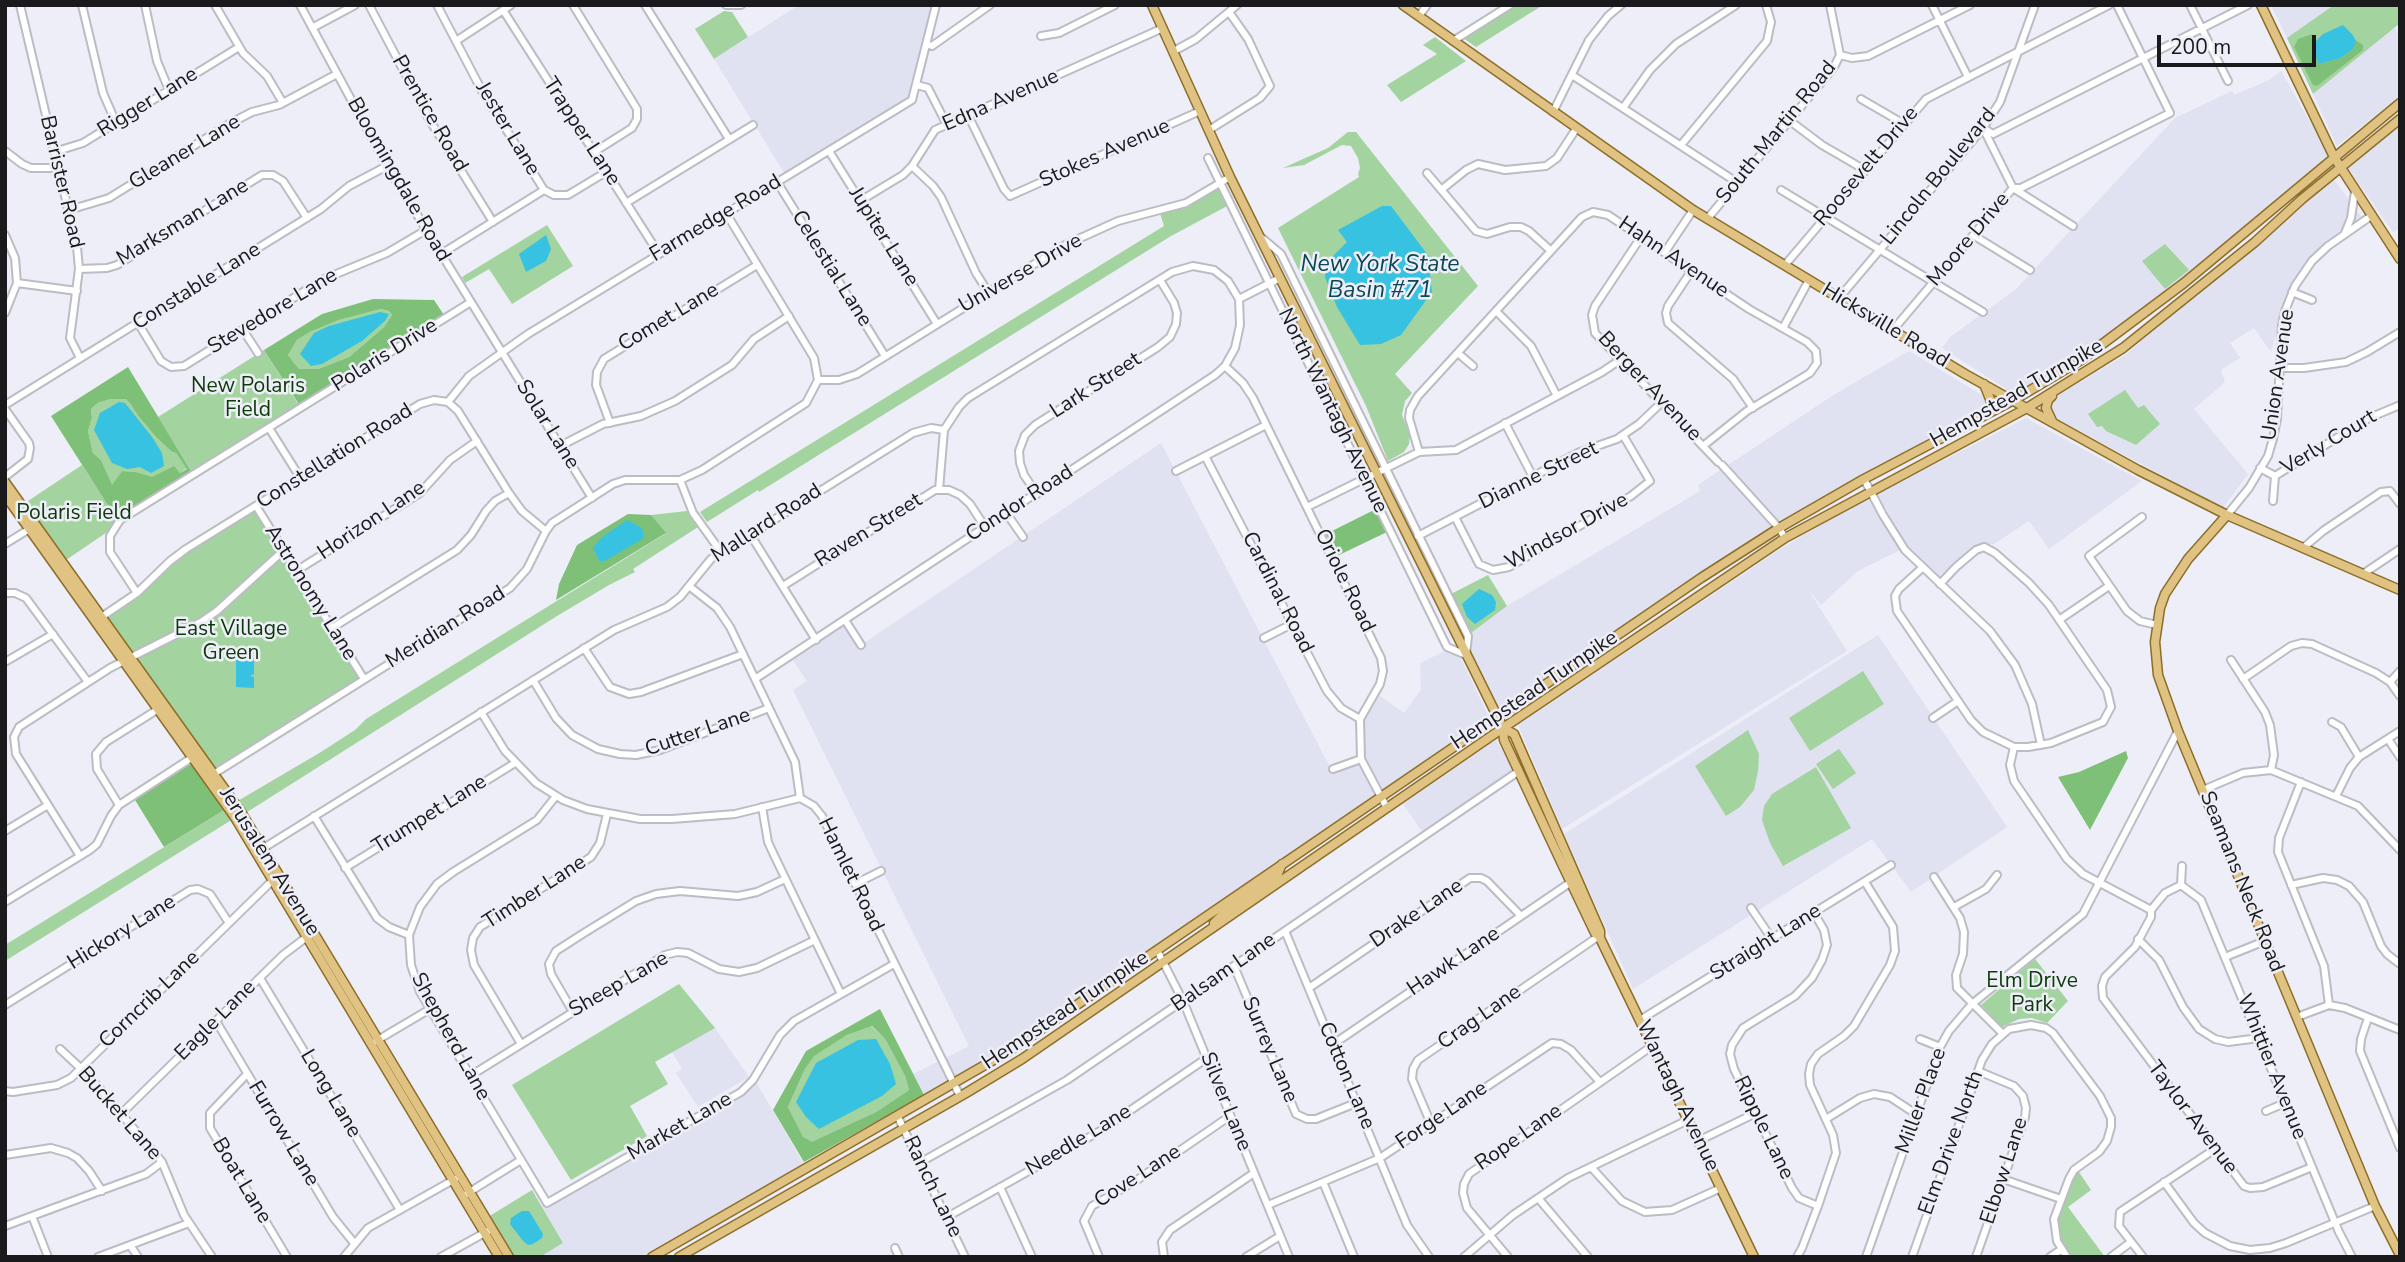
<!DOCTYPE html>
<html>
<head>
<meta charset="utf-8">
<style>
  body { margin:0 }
  #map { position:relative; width:2405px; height:1262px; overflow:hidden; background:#edeef7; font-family:"Nunito Sans",sans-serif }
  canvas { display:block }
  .frame { position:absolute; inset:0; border:7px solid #1a1a1d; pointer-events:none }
  .scale { position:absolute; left:2157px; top:35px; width:159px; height:32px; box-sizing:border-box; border:4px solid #1a1a1d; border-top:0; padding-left:9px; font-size:21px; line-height:24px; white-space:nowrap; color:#1a1a1d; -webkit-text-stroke:5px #edeef7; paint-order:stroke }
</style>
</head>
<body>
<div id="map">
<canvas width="2405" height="1262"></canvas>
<div class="frame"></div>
<div class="scale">200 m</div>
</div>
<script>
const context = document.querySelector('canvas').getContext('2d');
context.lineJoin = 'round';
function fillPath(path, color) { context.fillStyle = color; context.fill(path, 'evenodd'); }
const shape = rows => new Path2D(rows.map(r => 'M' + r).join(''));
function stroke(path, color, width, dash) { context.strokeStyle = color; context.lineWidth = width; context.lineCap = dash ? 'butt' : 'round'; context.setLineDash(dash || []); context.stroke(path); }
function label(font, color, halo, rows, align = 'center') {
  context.font = font + ' "Nunito Sans",sans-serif'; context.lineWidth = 5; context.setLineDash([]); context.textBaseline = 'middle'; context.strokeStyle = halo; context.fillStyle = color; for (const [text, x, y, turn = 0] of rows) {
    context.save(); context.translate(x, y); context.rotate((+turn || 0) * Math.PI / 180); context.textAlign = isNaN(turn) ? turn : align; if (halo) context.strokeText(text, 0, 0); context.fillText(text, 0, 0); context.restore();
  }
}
const built = shape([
  [799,5,935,5,911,99,786,176,714,59],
  [2271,5,2400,5,2400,23,2395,28,2400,36,2400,96,2337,146,2313,94,2369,48,2289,42],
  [2281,71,2330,157,2132,323,2017,396,1942,348,1950,337,2015,290,2175,118,2232,91,2234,95,2269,80],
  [2400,126,2400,228,2393,232,2348,168],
  [2333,178,2363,219,2307,263,2285,305,2271,352,2254,328,2230,343,2240,358,2221,370,2225,382,2194,409,2248,474,2223,508,2037,408,2125,355],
  [1909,351,1997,404,1772,526,1499,713,1469,648,1471,633,1507,606,1700,491,1698,485,1835,394],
  [2026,418,2142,481,2049,549,2029,521,1994,544,1973,546,1938,577,1909,548,1877,494],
  [1161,443,1332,771,1360,761,1361,723,1377,694,1404,713,1421,690,1420,663,1445,651,1460,657,1490,719,983,1067,926,1099,913,1074,969,1046,793,690,807,681,793,660,843,626,858,647],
  [1868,497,1900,550,1858,571,1821,605,1808,589,1847,651,1562,829,1518,725,1782,548],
  [1878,635,2007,827,1911,892,1872,839,1633,989,1564,834],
  [1496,740,1515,771,1424,834,1403,804],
  [715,1028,749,1077,698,1107,676,1073,682,1069,672,1052],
  [753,1077,805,1166,649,1257,540,1257,563,1243,541,1205,739,1091]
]);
const green = shape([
  [1517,5,1543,5,1476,47,1463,38],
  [2334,5,2400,5,2400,23,2313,94,2287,38],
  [724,11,732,12,748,37,714,59,695,29],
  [1435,37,1466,61,1401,102,1387,85,1437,54,1423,45],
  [1348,132,1356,132,1478,286,1395,374,1412,393,1405,401,1402,415,1410,435,1409,444,1404,452,1388,461,1366,406,1278,228,1359,177,1358,174,1360,168,1358,158,1351,146,1342,145,1304,165,1283,168,1328,148],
  [1219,188,1229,205,1171,236,759,492,758,490,707,522,700,512,1164,226,1160,213,1197,202],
  [547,225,573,266,512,304,489,269,465,283,462,277],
  [2165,244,2189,270,2165,289,2142,261],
  [381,309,389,311,392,315,384,327,349,357,318,369,299,369,288,355,297,340,310,332,339,320],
  [264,350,300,407,193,474,158,417],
  [2125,390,2138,408,2144,405,2160,424,2136,445,2106,431,2102,426,2097,427,2088,414],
  [111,399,126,399,131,403,139,417,156,437,172,452,176,453,187,468,180,473,174,467,152,478,136,472,122,471,112,486,101,460,93,453,88,431,92,418,91,409,98,403],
  [82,465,119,522,113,528,66,560,25,503],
  [257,507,364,679,210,776,100,619,149,585,171,561],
  [687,511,698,527,633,569,635,572,609,585,557,616,244,814,236,802,321,752,355,730,366,719,665,534,651,515],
  [1488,575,1507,606,1471,633,1451,594],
  [1863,671,1884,704,1810,751,1789,718],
  [1748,730,1759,754,1758,771,1754,790,1740,807,1726,816,1695,766],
  [1839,749,1856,773,1833,789,1816,764],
  [1816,767,1851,828,1783,866,1770,843,1762,820,1764,806,1772,794],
  [226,809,233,819,5,961,5,945],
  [2035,959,2068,1001,2047,1023,2032,1018,2019,1019,2002,1027,1981,1005],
  [679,984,715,1028,655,1062,668,1084,630,1106,647,1136,571,1180,512,1085],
  [871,1026,885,1039,905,1076,909,1090,876,1112,812,1143,803,1138,788,1107,805,1069,813,1056,847,1035],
  [2077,1169,2091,1190,2068,1207,2105,1257,2069,1257,2058,1240,2055,1219,2069,1180],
  [532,1190,563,1243,540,1257,512,1257,488,1217]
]);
const forest = shape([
  [2312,34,2316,41,2314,52,2319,64,2341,58,2353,49,2355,40,2363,45,2363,50,2317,86,2313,85,2294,47,2298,39],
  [373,299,434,300,444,315,300,406,264,350,322,314],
  [381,309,389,311,392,315,384,327,349,357,318,369,299,369,288,355,297,340,310,332,339,320],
  [128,367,191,471,116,518,51,416],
  [111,399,126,399,130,403,139,417,156,437,172,452,176,453,187,469,180,473,174,466,152,477,136,472,122,471,112,485,101,460,93,453,88,431,92,418,91,409,98,403],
  [1376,509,1387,532,1337,556,1326,534],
  [628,514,651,515,666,533,556,600,559,584,577,545],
  [2126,751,2128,758,2090,830,2058,777,2079,772],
  [192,763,226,809,164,847,135,800],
  [880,1009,924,1095,804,1162,773,1110,806,1051],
  [872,1026,885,1039,905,1076,909,1090,876,1112,812,1142,803,1137,788,1107,805,1069,814,1056,847,1035]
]);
const water = shape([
  [2343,25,2352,34,2356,41,2353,49,2341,58,2319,64,2314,52,2316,41,2323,34],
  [1382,206,1391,206,1433,262,1430,274,1432,292,1401,335,1381,344,1360,345,1337,307,1325,277,1325,264,1347,242,1338,230],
  [546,235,551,249,546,261,526,272,519,254],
  [380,312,389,314,385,321,362,341,322,364,311,366,300,354,314,333,329,326],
  [119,402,125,403,152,437,162,453,164,466,151,473,140,467,127,469,112,463,94,430,100,413],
  [627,520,642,528,644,538,605,561,599,561,593,548,601,538],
  [1479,589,1492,595,1496,602,1495,610,1475,624,1467,617,1462,604],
  [236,657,254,658,254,674,250,676,254,677,254,688,236,687],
  [876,1039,890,1064,896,1084,882,1096,819,1129,806,1117,796,1102,816,1063,858,1040],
  [522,1211,529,1211,543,1234,542,1238,533,1244,528,1245,523,1241,510,1224,511,1218]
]);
const minor = shape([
  [20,5,77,247,79,269,70,338,80,358],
  [82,5,103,93,116,123],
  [145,5,157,61,169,90],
  [215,5,243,53,267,76,283,103],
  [300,5,387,166,592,498],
  [369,5,429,119,493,222],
  [437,5,481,89,544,190,554,195,568,195,606,172],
  [573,5,637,109,637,119,632,128,594,152],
  [645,5,729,139],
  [726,5,741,5],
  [1932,5,1968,77],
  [2190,5,2228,81],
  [503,10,659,254],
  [1419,16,1427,5],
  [312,28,355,5],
  [1041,36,1059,33,1115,5],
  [456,41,511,5],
  [1453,41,1510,5],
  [926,44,932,46,990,5],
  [1174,51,1196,39,1237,5],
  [1840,55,1852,58,1868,56,1970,5],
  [1572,75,1738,183],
  [917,85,928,88,947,125],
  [1861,99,1904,124],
  [1623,108,1650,70,1676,44,1736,5],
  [1553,112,1589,40,1608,16,1621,5],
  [968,115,1004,189,1010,196,1200,111],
  [1790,121,1822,145,1865,170],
  [1983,128,1993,134,2248,5],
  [1209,130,1260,98,1270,86,1248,39,1229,12],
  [1984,130,2013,188,2073,226],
  [1681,145,1767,41,1771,22,1766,5],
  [5,151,22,164,31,168,58,168],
  [829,151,937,324],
  [54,152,83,143,239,47],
  [1208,158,1447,647,1466,655,1468,636,1281,254,1262,238],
  [912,166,933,186,941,197,976,273,988,292],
  [1427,173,1476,231,1487,234,1510,227,1521,227,1529,231,1551,251],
  [777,182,885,356],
  [1441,190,1466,170,1478,164,1505,170,1546,166,1557,158,1576,129],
  [1781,190,1983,312],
  [860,201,903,175,912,166,935,130,1163,28],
  [626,203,753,125],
  [69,210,109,198,229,124,252,112,279,105,337,74],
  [1708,218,1834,67,1840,55,1830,5],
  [2345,233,2351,218,2355,191],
  [5,235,15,258,17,283,5,313],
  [1973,235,2030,270],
  [1641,237,1595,306,1592,315,1595,333,1718,462],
  [1665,252,1693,210],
  [441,254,544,190],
  [1785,265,1926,99,2109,5],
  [79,269,107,268,117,265,262,175,273,175,283,181,307,218],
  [1692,270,1668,306,1666,313,1668,323,1733,379,1753,408],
  [17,283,77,291],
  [2292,292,2312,300],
  [1839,298,1983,128,2000,102,2035,5],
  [1239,299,1280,278],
  [1497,312,1531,346,1557,396],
  [138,323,161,361,171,367,184,366,324,279,387,253,426,230],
  [1783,328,1809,280],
  [243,330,258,353],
  [1893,330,2013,188,2021,188,2170,113,2117,5],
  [1459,354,1473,366],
  [1225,366,1243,383,1253,398,1381,658,1383,671,1380,684,1360,719,1361,759,1387,808],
  [2280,368,2304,368,2346,362,2367,352,2400,332],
  [818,380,839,380,857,374,1065,245,1118,221,1186,203,1230,177],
  [448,402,469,376,528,334,912,100,936,5],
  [5,405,321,209,349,186,387,166],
  [5,409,29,443,30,448,28,459,5,477],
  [610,423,596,385,597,372,604,359,757,265],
  [1505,423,1533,477],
  [269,428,301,479],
  [560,446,603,424,641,416,675,401,732,365,754,339,789,316],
  [1419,452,1409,418,1410,410,1418,396,1582,217,1593,212,1608,215,1749,309,1807,342,1816,351,1817,363,1810,373,1747,411,1703,446],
  [1205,456,1327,691,1341,708,1360,719],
  [1722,465,1779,528,1785,538],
  [2260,468,2275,476,2369,418,2400,405],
  [1176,471,1266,425],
  [1864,479,1883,515,1905,550,1990,631,2015,665,2032,704,2041,745],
  [680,480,693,513,721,552],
  [939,490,944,430],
  [1037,494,1024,475,1020,463,1019,451,1025,435,1035,425,1158,347,1170,337,1176,324,1177,313,1174,303,1160,280],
  [2273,501,2275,476],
  [256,506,364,679],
  [1307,507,1419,452,1456,450,1602,372,1620,360],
  [1007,514,1023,537],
  [2227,515,2249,488,2268,456,2273,439,2277,419,2282,325,2285,311,2295,286,2312,261,2328,246,2371,216],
  [1455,517,1479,564,1493,570,1509,567,1631,496,1650,481,1623,435],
  [2142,517,2089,556,2127,611,2140,621,2157,625],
  [750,534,816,640],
  [1418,536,1580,452,1617,439,1639,424,1661,403],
  [5,544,31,528],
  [2303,548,2323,531,2381,492,2390,491,2400,504],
  [1922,568,1899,589,1895,596,1897,611,1971,720,1983,732,2014,747,2028,747,2051,743,2103,722,2111,707,2107,690,2049,605,2029,583,1995,553,1984,547,1976,550,1956,567,1940,584],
  [296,571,420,493,450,460,477,441],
  [2363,574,2400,549],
  [689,586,717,608,730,627,795,762,800,798],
  [783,586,935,490,949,490,960,495,970,504,985,527],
  [5,593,15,593,26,598,88,682],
  [137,593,110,552,110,536,120,520,471,302],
  [100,618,137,593,170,561,186,549,420,404,434,400,448,402,458,411,509,493,522,511,546,531],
  [845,620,861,645],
  [2059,620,2109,586],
  [332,628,457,550,471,535,486,511,495,501,509,493],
  [1264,638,1292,624],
  [584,648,610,687,629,694,641,692,743,654],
  [2231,660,2265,712,2270,725,2274,755,2271,770],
  [5,662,53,634],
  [755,679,1215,375,1225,366,1235,348,1240,325,1239,299],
  [2243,679,2291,646,2302,643,2312,644,2376,673,2390,682,2400,696],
  [533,680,556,718,572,735,598,749,620,754,636,755,660,750,769,708],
  [2390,682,2400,671],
  [481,712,505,751,536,783,563,800,587,809,640,819,672,819,735,814,800,798,814,806,822,816,960,1096],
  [1933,718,1958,701],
  [2332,722,2341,727,2359,757],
  [2388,739,2400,757],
  [2014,747,2010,765,2014,781,2067,859,2083,874,2151,910],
  [1333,769,1361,759],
  [212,775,510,588,527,569,546,531,552,523,613,484,625,480,680,480,702,470,806,403,818,380,814,358,726,213],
  [2301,782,2279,838,2278,852,2324,966,2329,1005],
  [2203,790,2243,773,2271,770,2358,806,2400,850],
  [556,796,537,820,453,872,437,884,420,907,409,935,411,965,420,992,547,1203,741,1092,753,1080,780,1035,794,1021,894,964],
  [2336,796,2350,768,2359,757,2400,731],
  [119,805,97,769,96,754,106,742,160,708],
  [762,807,768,842,774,855,841,994],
  [314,816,377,918,389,927,409,935],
  [5,831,48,805],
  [262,849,614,630,667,607,680,597,711,559,913,433,931,428,944,430,959,407,968,398,1172,272,1193,266,1214,270,1228,281,1239,299],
  [80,856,16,754,14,737,19,727,110,668,201,622,217,611,284,550],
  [345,868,515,763],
  [1934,877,1960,918,1964,932,1963,954,1956,975,1957,988,2003,1034],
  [855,884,881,871],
  [2181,885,2165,893,2151,910,2151,917,2135,947,2105,977,2102,986,2103,998,2244,1186,2250,1188,2263,1187,2312,1167],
  [2181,885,2201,900,2339,1232,2352,1257],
  [2181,885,2182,866],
  [2291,885,2323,878,2337,880,2349,886,2363,902,2381,946,2387,954,2400,964],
  [5,902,90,850,97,844,111,816,119,805,199,753],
  [1954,907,1986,889,1997,875],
  [1751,908,1772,939],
  [1814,913,1824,930,1827,945,1822,960,1812,978,1795,996,1743,1028,1732,1045,1730,1054,1734,1069,1792,1188,1799,1198,1818,1206],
  [1285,931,1407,1225,1429,1257],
  [2138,939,2159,960,2183,1007,2199,1029,2215,1039,2228,1042,2259,1038],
  [1157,950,1183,1001,1289,1257],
  [2225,957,2265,941],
  [1234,966,1296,1114,1307,1119,1316,1119,1356,1103],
  [260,978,400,1210],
  [1309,988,1470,878,1481,878,1487,881,1521,916],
  [5,1005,190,890,198,889,210,894,229,923],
  [573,1012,551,974,549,964,556,951,584,933,636,901,656,894,680,891,738,896,757,892,785,879],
  [2297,1017,2329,1005,2345,1008,2400,1030],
  [2368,1018,2361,1039,2360,1051,2400,1148],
  [1640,1020,1891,865],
  [216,1021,333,1217,354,1243],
  [1920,1039,1940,1047],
  [376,1041,430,1009],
  [521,1044,474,965,471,950,473,938,480,927,591,857,600,843,607,814],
  [1332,1045,1574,880],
  [60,1049,90,1077,162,1162,184,1215,212,1257],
  [247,1074,210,1113,210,1128,287,1257],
  [470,1076,665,955,677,952,688,953,719,969,739,972,757,968,815,940],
  [5,1091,13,1092,57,1085,71,1078,276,877],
  [2266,1111,2285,1103],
  [122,1113,283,955,308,936],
  [898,1117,965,1257],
  [1826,1119,1860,1098,1874,1094,1890,1097,1916,1114],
  [1431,1124,1412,1079,1413,1069,1418,1060,1599,936],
  [1698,1141,1756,1113],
  [5,1155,51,1148,68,1153,77,1158,89,1171,102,1191],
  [921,1162,1067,1080,1519,771],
  [1591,1167,1622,1201,1645,1212,1672,1210,1721,1188],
  [2003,1179,2061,1199],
  [1323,1182,1354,1257],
  [2164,1182,2194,1223,2205,1233,2230,1246,2250,1250,2270,1248,2286,1243,2375,1206],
  [1000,1187,1032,1257],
  [463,1196,521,1160],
  [1538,1198,1588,1257],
  [1268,1205,1380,1158,1552,1043,1561,1044,1571,1050,1600,1082],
  [32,1216,48,1257],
  [947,1217,1100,1131,1207,1058],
  [5,1226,146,1174,162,1162],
  [130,1245,138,1257],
  [895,1248,899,1257],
  [98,1257,189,1223],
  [344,1257,368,1228,455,1179],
  [441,1257,488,1231],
  [1099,1257,1084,1221,1092,1206,1137,1180,1230,1116],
  [1164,1257,1162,1242,1170,1230,1254,1173],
  [1246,1257,1280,1236],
  [1464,1257,1513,1215,1568,1178,1688,1120],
  [1508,1257,1467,1208,1463,1193,1464,1184,1469,1174,1652,1046],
  [1797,1257,1802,1248,1818,1206,1836,1153,1833,1135,1810,1085,1809,1074,1811,1064,1818,1054,1844,1036,1854,1026,1890,965,1895,951,1893,927,1865,882],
  [1866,1257,1940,1047,1949,1031,1972,1004,2083,914,2178,731],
  [1912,1257,1982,1060,1992,1044,2009,1029,2031,1025,2046,1028,2053,1033,2100,1096,2111,1118,2111,1127,2107,1141,2099,1152,2074,1170,2069,1179,2054,1219,2057,1241,2067,1257],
  [1976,1257,2025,1117,2026,1108,2023,1096,2014,1086,1978,1071],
  [2050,1257,2062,1249],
  [2111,1257,2131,1242],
  [2143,1257,2119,1226,2120,1212,2215,1149]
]);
const major = shape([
  [1152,5,1230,177,1503,728,1504,740,1562,864,1595,933,1599,936,1754,1257],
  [1403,5,1693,210,1965,374,2138,470,2227,515,2400,590],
  [2261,5,2334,157,2400,259],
  [1984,384,1992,404,1987,413],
  [2052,421,2046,408,2048,400,2052,396],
  [5,482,241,812,509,1257],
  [5,495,234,816,499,1257],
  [2227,515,2188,559,2165,594,2160,608,2155,642,2158,675,2178,731,2375,1206,2400,1255],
  [1503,728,1514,734,1600,931,1600,935],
  [1214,923,1227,910,1277,876,1282,864],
  [652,1257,1011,1050,1701,578,1779,528,1864,479,2014,400,2081,360,2184,283,2400,103],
  [679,1257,966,1093,1022,1059,1503,728,1785,538,2027,408,2123,348,2255,242,2302,199,2400,119]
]);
const streetNames = [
  ["Edna Avenue",1001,101,-24],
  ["Rigger Lane",148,103,-32],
  ["Prentice Road",429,114,60],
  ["Jester Lane",507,129,59],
  ["Trapper Lane",581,132,57],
  ["South Martin Road",1777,133,-51],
  ["Gleaner Lane",185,153,-31],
  ["Stokes Avenue",1105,154,-24],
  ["Roosevelt Drive",1867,167,-50],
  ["Lincoln Boulevard",1939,177,-51],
  ["Bloomingdale Road",398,180,60],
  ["Barrister Road",61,182,77],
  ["Farmedge Road",716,219,-31],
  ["Marksman Lane",183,223,-31],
  ["Jupiter Lane",883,237,58],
  ["Moore Drive",1969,240,-50],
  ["Hahn Avenue",1673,258,34],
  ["Celestial Lane",831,269,58],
  ["Universe Drive",1021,274,-30],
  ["Constable Lane",197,287,-32],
  ["Stevedore Lane",273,312,-31],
  ["Comet Lane",669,318,-31],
  ["Hicksville Road",1885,326,31],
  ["Polaris Drive",385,356,-32],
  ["Union Avenue",2279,375,-82],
  ["Lark Street",1096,386,-33],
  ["Berger Avenue",1649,387,47],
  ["Hempstead Turnpike",2017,394,-30],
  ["North Wantagh Avenue",1332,411,64],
  ["Solar Lane",547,425,58],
  ["Verly Court",2329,443,-31],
  ["Constellation Road",335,457,-32],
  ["Dianne Street",1539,476,-26],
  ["Condor Road",1020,504,-33],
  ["Horizon Lane",372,521,-34],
  ["Mallard Road",767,524,-33],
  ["Raven Street",869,531,-32],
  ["Windsor Drive",1567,532,-29],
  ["Oriole Road",1344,581,64],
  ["Astronomy Lane",310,593,58],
  ["Cardinal Road",1277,593,63],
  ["Meridian Road",446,628,-32],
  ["Hempstead Turnpike",1535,691,-34],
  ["Cutter Lane",698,733,-19],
  ["Trumpet Lane",430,815,-32],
  ["Jerusalem Avenue",269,862,58],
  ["Hamlet Road",850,875,64],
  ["Seamans Neck Road",2241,882,68],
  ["Timber Lane",535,893,-33],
  ["Drake Lane",1417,914,-34],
  ["Hickory Lane",122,933,-32],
  ["Straight Lane",1766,943,-32],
  ["Hawk Lane",1454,962,-34],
  ["Balsam Lane",1224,973,-35],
  ["Sheep Lane",619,985,-30],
  ["Corncrib Lane",150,1000,-44],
  ["Hempstead Turnpike",1066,1011,-34],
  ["Crag Lane",1480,1018,-35],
  ["Eagle Lane",216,1021,-45],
  ["Shepherd Lane",450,1037,61],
  ["Surrey Lane",1269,1050,67],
  ["Whittier Avenue",2271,1067,68],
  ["Cotton Lane",1346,1076,67],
  ["Long Lane",330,1094,59],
  ["Wantagh Avenue",1677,1096,64],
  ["Miller Place",1922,1101,-70],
  ["Silver Lane",1225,1102,68],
  ["Bucket Lane",119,1114,49],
  ["Forge Lane",1442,1116,-34],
  ["Taylor Avenue",2192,1118,53],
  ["Market Lane",680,1127,-30],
  ["Ripple Lane",1763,1128,64],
  ["Furrow Lane",283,1134,59],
  ["Rope Lane",1519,1138,-35],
  ["Needle Lane",1079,1141,-31],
  ["Elm Drive North",1952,1143,-70],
  ["Elbow Lane",2005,1171,-72],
  ["Cove Lane",1138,1177,-33],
  ["Boat Lane",241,1181,59],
  ["Ranch Lane",932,1187,64]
];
const parkNames = [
  ["New Polaris",248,387],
  ["Field",248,411],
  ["Polaris Field",74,514],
  ["East Village",231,630],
  ["Green",231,654],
  ["Elm Drive",2032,982],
  ["Park",2032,1006]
];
const waterNames = [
  ["New York State",1380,265],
  ["Basin #71",1380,291]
];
fillPath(built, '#e0e2f1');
fillPath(green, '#a3d39e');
fillPath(forest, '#7fc078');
fillPath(water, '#38c2e1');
stroke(minor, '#bbbcc4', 10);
stroke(major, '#8d6e29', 11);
stroke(minor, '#fff', 6);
stroke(major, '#e0c383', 8);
label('21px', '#1a1a1d', '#edeef7', streetNames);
label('21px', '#0c3908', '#edeef7', parkNames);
label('italic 23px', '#0c4754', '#edeef7', waterNames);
</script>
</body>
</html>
